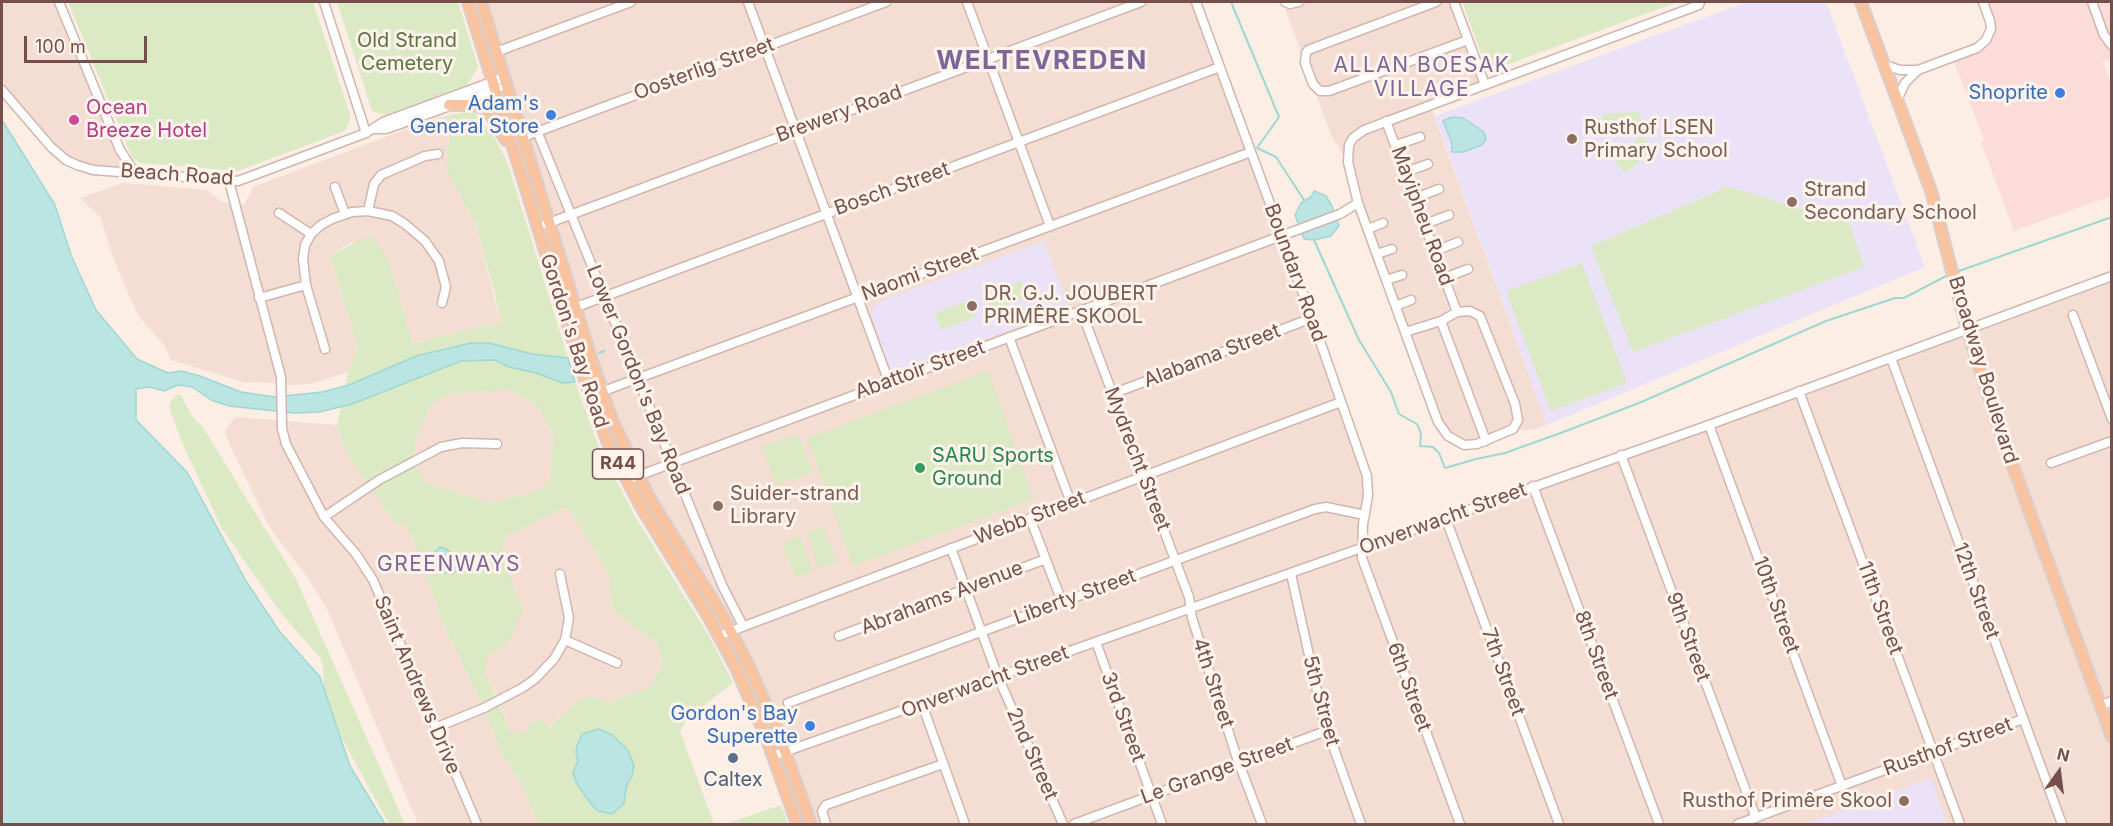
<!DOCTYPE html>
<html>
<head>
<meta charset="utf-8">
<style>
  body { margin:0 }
  #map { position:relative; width:2113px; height:826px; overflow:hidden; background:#fceee5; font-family:Inter,sans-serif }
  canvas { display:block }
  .frame { position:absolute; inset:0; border:3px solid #75504a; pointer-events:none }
  .north { position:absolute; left:2029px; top:742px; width:60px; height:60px; -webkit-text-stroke:4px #fff3eb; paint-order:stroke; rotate:14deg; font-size:16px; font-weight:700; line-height:24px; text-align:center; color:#75504a }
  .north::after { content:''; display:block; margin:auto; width:21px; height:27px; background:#75504a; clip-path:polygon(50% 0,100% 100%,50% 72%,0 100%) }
  .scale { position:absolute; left:24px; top:36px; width:123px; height:27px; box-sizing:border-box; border:3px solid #75504a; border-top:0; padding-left:8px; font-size:18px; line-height:21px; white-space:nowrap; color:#75504a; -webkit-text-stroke:4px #fff3eb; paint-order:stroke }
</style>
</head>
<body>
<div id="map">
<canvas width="2113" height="826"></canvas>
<div class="frame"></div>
<div class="north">N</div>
<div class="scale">100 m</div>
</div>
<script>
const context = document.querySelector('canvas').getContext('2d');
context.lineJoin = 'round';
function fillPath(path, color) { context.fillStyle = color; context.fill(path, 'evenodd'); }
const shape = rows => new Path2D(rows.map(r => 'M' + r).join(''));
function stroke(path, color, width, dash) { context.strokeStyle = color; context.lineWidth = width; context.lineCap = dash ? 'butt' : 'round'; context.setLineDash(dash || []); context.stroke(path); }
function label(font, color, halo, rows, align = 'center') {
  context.font = font + ' Inter,sans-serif'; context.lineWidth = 6; context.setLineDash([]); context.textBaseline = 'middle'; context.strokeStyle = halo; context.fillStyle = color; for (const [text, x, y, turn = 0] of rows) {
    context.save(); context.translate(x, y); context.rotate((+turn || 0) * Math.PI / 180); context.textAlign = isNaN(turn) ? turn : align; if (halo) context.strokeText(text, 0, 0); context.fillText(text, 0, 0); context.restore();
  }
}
const residential = shape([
  [2,2,58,2,134,173,95,170,70,161,2,89],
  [475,2,1195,2,1366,476,1363,547,2111,275,2111,824,804,824,759,702,739,659,707,602,636,485,607,424],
  [1283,2,1454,2,1486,86,1431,107,1547,425,1531,430,1513,430,1471,446,1443,432,1347,162,1331,135],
  [446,116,453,182,476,225,501,324,464,330,411,344,406,319,388,259,352,242,330,255,358,348,348,372,310,384,290,385,259,382,246,383,171,360,165,346,139,317,115,263,100,217,80,198,123,183,207,190,222,202,245,204,253,187,436,118],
  [506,390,536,404,553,434,550,480,543,489,492,503,424,482,413,457,416,439,430,407,448,394],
  [235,417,337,425,342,443,358,471,397,525,402,522,413,539,444,625,485,711,501,752,522,784,538,824,418,824,327,609,306,575,278,539,267,522,227,439,225,430],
  [561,509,570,510,609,575,612,610,657,644,663,664,649,688,610,702,589,696,579,700,548,728,522,733,511,732,497,697,485,671,489,655,501,648,504,565,500,555,507,536]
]);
const commercial = shape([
  [1983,2,2111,2,2111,58,2103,62,2111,84,2111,196,2014,231,1981,142,1984,140,1953,59,1971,51,1989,33]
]);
const education = shape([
  [1747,2,1826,2,1925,267,1547,425,1435,116],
  [1044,241,1069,308,897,372,890,369,871,314,876,303],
  [1931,778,1947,824,1806,824]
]);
const green = shape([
  [68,2,313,2,351,118,345,131,238,171,140,163,132,157],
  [337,2,458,2,478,67,467,85,385,115,372,111],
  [1462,2,1678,2,1495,69,1484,61],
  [470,111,483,119,482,121,494,136,508,164,576,384,598,445,634,515,709,636,733,683,688,718,680,731,714,824,538,824,522,784,501,752,485,711,444,625,413,539,402,522,397,525,358,471,342,443,337,425,348,372,358,348,330,255,369,236,376,243,388,259,406,319,412,344,464,330,501,324,495,294,476,225,453,182,447,167,449,140,446,116],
  [506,390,536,404,553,434,550,479,543,489,492,503,424,482,413,457,416,439,430,407,448,394],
  [561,509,570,510,609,575,612,610,657,644,663,664,649,688,610,702,589,696,579,700,549,728,539,718,522,733,511,732,485,671,489,655,501,648,512,635,523,610,500,555,507,536],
  [1640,112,1641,131,1603,132,1602,114],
  [1642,136,1654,150,1625,173,1613,159],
  [1722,185,1849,223,1864,267,1633,352,1591,246,1723,189],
  [1582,263,1627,383,1551,411,1506,291],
  [1021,281,1027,298,992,311,985,294],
  [970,300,976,317,941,330,935,313],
  [988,371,1034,499,853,566,807,438],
  [178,394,181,395,193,418,202,426,296,579,405,824,389,824,339,733,324,689,323,663,320,658,281,613,222,529,181,440,170,410,170,402],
  [798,434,812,472,776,485,762,446],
  [823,527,837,562,819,569,806,533],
  [800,536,813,571,796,578,782,543],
  [781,805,788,824,725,824]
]);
const water = shape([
  [1452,117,1463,118,1484,132,1486,139,1482,145,1463,152,1452,152,1452,143,1443,121,1452,117],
  [2,120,55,205,71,255,96,310,137,359,168,373,181,371,200,376,241,392,275,397,322,392,349,385,416,356,471,343,489,343,532,354,568,358,575,382,562,383,537,373,509,367,495,360,461,361,352,404,320,412,294,413,229,406,211,400,192,387,178,385,164,391,150,387,136,389,136,420,187,472,246,581,280,632,320,677,350,766,385,824,2,824,2,120],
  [1314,191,1326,196,1332,206,1339,226,1331,236,1314,240,1304,239,1295,215,1301,203,1311,197,1314,191],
  [440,547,446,549,460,561,457,571,453,574,441,572,436,567,434,553,440,547],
  [599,729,612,735,627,749,634,765,632,776,626,787,624,804,612,814,598,811,592,805,577,784,573,773,578,761,576,753,577,745,582,734,599,729]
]);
const stream = shape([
  [1231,2,1279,117,1257,148,1276,157,1304,200],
  [1314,240,1359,340,1391,392,1399,414,1417,424,1421,433,1420,446,1433,447,1439,453,1445,468,1476,459,1505,453,1558,434,1639,403,1826,321,1895,298,1904,298,1948,275],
  [1956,272,2112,217],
  [599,353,604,351]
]);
const minor = shape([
  [59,2,120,150,135,173],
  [324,2,366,133],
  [748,2,889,382],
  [967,2,1050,226],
  [1196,2,1312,318,1367,476,1368,496,1363,524,1362,558,1460,824],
  [1285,2,1290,4,1299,2],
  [1436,2,1308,50,1306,53,1305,63,1313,84,1320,91,1329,91,1468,40],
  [1454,2,1485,85],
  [2092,2,2104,35,2112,46],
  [496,52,631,2],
  [1885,65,1900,70,1918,70,1977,48,1986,40,1991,29,1990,21,1983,2],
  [2,90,51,147,66,160,77,165,93,170,238,181,366,133,383,122,505,77],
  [1898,98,1905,83,1917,71],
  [1386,121,1457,312],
  [375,129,386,129,403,123,499,88],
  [537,131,722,585,743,626],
  [523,137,886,2],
  [1396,145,1420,137],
  [1406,172,1428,164],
  [229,181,281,377,282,429,286,444,324,517,356,554,373,580,477,824],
  [335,187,345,214],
  [1415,198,1439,189],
  [368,211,374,184,381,175,425,156,438,154],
  [279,213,311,234],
  [546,224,1141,2],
  [1425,224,1449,215],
  [1368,229,1383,223],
  [1435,251,1458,242],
  [1377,254,1392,249],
  [1444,278,1468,269],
  [1386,280,1402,275],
  [259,298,306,285],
  [1396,306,1411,300],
  [1081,310,1189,597,1192,618,1237,758,1262,824],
  [563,312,1220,67],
  [2073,315,2112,419],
  [1441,321,1486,441],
  [1405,332,1441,321,1457,312,1470,311,1480,316,1515,404,1518,420,1513,429,1477,444,1464,445,1448,436,1438,422,1405,332,1358,203,1348,162,1349,145,1353,138,1364,130,1699,5,1700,2],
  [1009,337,1071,503],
  [325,349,306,285,303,259,305,245,311,234,321,225,332,219,352,212,368,211,392,216,405,224,425,241,439,261,446,287,442,303],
  [1891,358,2062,824],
  [1799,391,1960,824],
  [1112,394,1312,318],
  [590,396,1251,152],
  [1709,425,1842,786],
  [1621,455,1756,818],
  [2051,463,2112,441],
  [635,477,1340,214,1358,203],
  [1533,486,1659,824],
  [324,517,379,480,441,447,462,443,497,444],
  [1030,518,1062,602],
  [1446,519,1559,824],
  [951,548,998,677,1063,824],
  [1291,574,1323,718,1361,824],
  [726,633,1341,402],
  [839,636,1046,559],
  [565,640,617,663],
  [1096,642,1162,824],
  [788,703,1315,509,1326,507,1365,515],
  [922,704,965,824],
  [2100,706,2112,701],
  [435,728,484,708,522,688,535,679,554,659,565,640,569,618,560,574],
  [773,756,1709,425,2112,276],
  [826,824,822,811,826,805,943,764],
  [1074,824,1326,731],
  [1738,824,2023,719]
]);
const major = shape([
  [468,2,590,396,608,443,640,505,708,616,736,668,766,737,797,824],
  [481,2,592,361,612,420,650,499,723,617,747,662,778,732,811,824],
  [1861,2,1931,191,1967,329,1995,417,2112,737],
  [449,105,472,105,487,109,506,140]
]);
const markers = [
  [2060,93,6,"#3f7fe0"],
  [551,115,6,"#3f7fe0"],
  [74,120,6,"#d1479c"],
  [1572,139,6,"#8d6e63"],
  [1792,202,6,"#8d6e63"],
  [972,306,6,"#8d6e63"],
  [920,468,6,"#2e9e5b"],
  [718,506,6,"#8d6e63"],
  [810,726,6,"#3f7fe0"],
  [733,758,6,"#5c6f8a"],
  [1904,801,6,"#8d6e63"]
];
const shields = [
  [618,464,51]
];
const shieldNames = [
  ["R44",618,464]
];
const parkNames = [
  ["Old Strand",407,41],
  ["Cemetery",407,64]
];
const streetNames = [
  ["Oosterlig Street",704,69,-20],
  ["Brewery Road",839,114,-20],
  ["Beach Road",177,175,4],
  ["Bosch Street",892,189,-20],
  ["Mayipheu Road",1422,216,70],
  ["Boundary Road",1295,273,70],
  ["Naomi Street",920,274,-20],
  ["Gordon's Bay Road",574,341,72],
  ["Alabama Street",1212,356,-21],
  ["Abattoir Street",920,370,-20],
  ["Broadway Boulevard",1983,370,73],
  ["Lower Gordon's Bay Road",638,380,68],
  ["Mydrecht Street",1137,459,69],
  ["Webb Street",1030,518,-21],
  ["Onverwacht Street",1443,519,-20],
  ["12th Street",1976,591,70],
  ["Liberty Street",1075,597,-20],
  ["Abrahams Avenue",942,598,-21],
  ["10th Street",1776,605,70],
  ["11th Street",1880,608,70],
  ["9th Street",1688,637,70],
  ["8th Street",1596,655,70],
  ["7th Street",1503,672,70],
  ["Onverwacht Street",985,682,-20],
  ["4th Street",1213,683,72],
  ["Saint Andrews Drive",417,685,67],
  ["6th Street",1409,687,70],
  ["5th Street",1321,701,75],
  ["3rd Street",1123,717,70],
  ["Rusthof Street",1948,747,-20],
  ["2nd Street",1032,754,66],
  ["Le Grange Street",1217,771,-20]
];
const shopNames = [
  ["Shoprite",2048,93],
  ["Adam's",539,104],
  ["General Store",539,127],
  ["Gordon's Bay",798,714],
  ["Superette",798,737]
];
const hotelNames = [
  ["Ocean",86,108],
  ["Breeze Hotel",86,131]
];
const educationNames = [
  ["Rusthof LSEN",1584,128],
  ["Primary School",1584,151],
  ["Strand",1804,190],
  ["Secondary School",1804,213],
  ["DR. G.J. JOUBERT",984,294],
  ["PRIMÊRE SKOOL",984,317],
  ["Suider-strand",730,494],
  ["Library",730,517],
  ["Rusthof Primêre Skool",1892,801,"right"]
];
const leisureNames = [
  ["SARU Sports",932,456],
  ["Ground",932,479]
];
const serviceNames = [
  ["Caltex",733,780]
];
const neighbourhoodNames = [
  ["ALLAN BOESAK",1422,66],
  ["VILLAGE",1422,90],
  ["GREENWAYS",449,565]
];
const districtNames = [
  ["WELTEVREDEN",1042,61]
];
fillPath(residential, '#f4ded4');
fillPath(commercial, '#fcdcd9');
fillPath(education, '#ebe2f8');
fillPath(green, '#dbe9c4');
fillPath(water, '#bae5e2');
stroke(water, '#a0d7d3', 1.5);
stroke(stream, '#a0d7d3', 2);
stroke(minor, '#d0b6ae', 11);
stroke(major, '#d8cecc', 14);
stroke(minor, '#fff', 8);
stroke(major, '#fac39f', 10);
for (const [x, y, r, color] of markers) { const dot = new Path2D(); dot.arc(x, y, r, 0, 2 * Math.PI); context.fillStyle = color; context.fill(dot); stroke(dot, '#fff3eb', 2); }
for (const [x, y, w] of shields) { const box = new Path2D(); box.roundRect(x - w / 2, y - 15, w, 30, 4.5); context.fillStyle = '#fff3eb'; context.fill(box); stroke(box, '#75504a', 1.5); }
label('bold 18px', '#75504a', null, shieldNames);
label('20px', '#5b7440', '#fff3eb', parkNames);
label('20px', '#75504a', '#fff3eb', streetNames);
label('20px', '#366cbe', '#fff3eb', shopNames, 'right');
label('20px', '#b23c85', '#fff3eb', hotelNames, 'left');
label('20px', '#785e54', '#fff3eb', educationNames, 'left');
label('20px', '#27864d', '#fff3eb', leisureNames, 'left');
label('20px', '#4e5e75', '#fff3eb', serviceNames);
context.letterSpacing = '1.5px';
label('21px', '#7c6698', '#fff3eb', neighbourhoodNames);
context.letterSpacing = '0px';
context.letterSpacing = '1.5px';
label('bold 26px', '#7c6698', '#fff3eb', districtNames);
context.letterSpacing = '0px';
</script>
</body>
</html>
